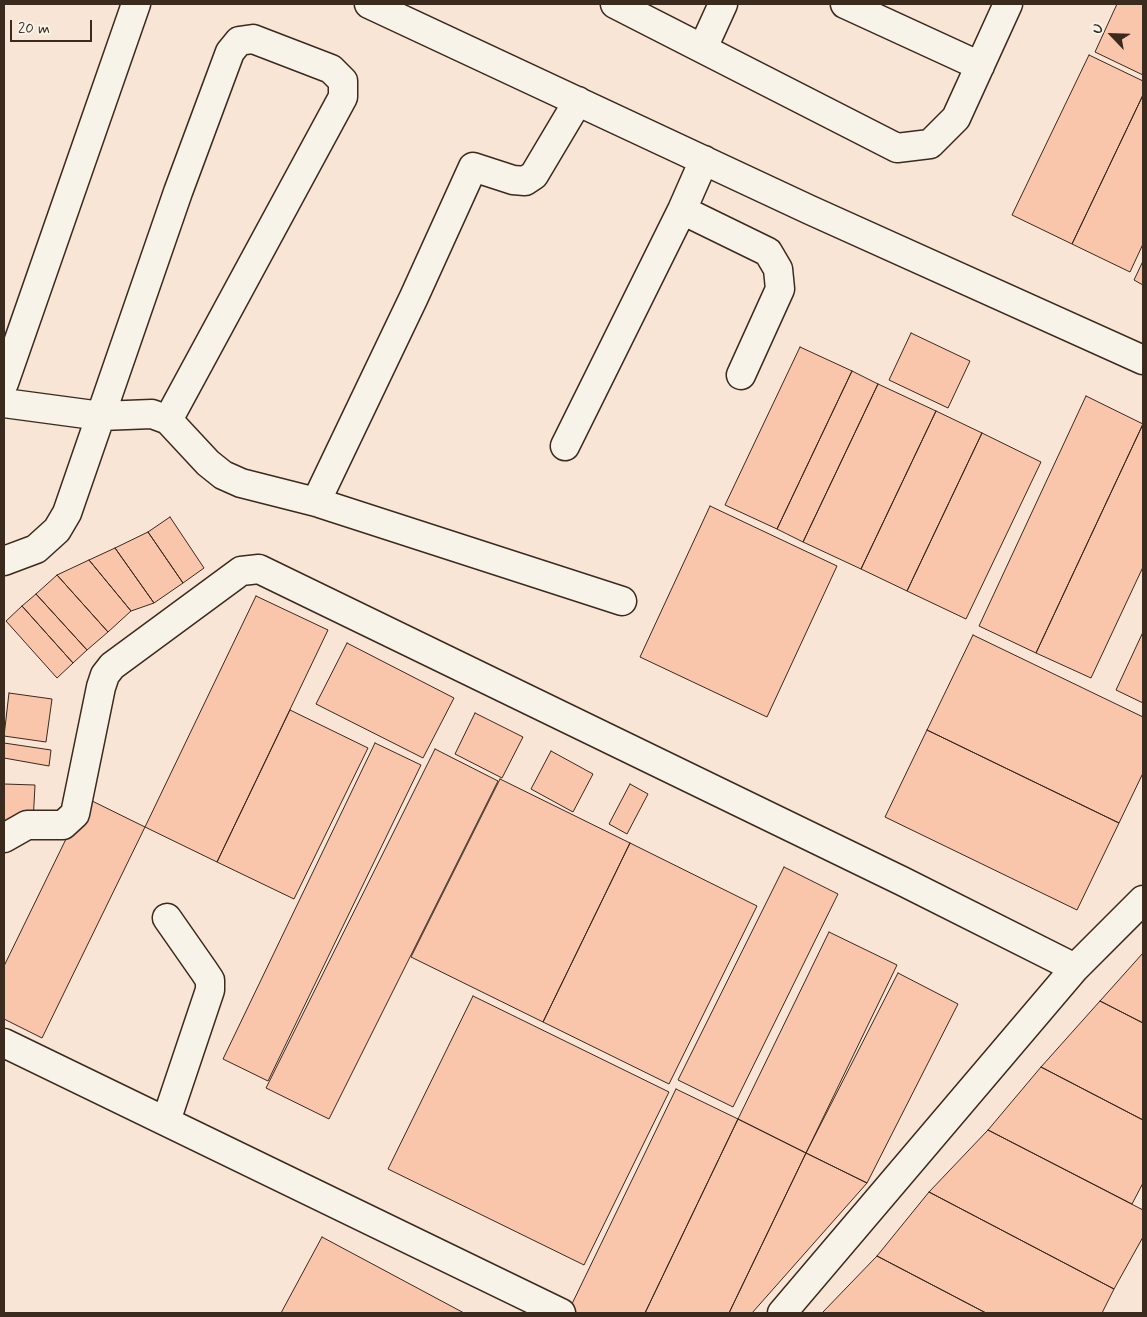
<!DOCTYPE html>
<html>
<head>
<meta charset="utf-8">
<style>
  body { margin:0 }
  #map { position:relative; width:1147px; height:1317px; overflow:hidden; background:#f7f3e8; font-family:Mynerve,sans-serif }
  canvas { display:block }
  .frame { position:absolute; inset:0; border:5px solid #3b2a1e; pointer-events:none }
  .north { position:absolute; left:1087px; top:10px; width:50px; height:50px; -webkit-text-stroke:4px #f7f3e8; paint-order:stroke; rotate:294deg; font-size:14px; font-weight:700; line-height:20px; text-align:center; color:#3b2a1e }
  .north::after { content:''; display:block; margin:auto; width:18px; height:22px; background:#3b2a1e; clip-path:polygon(50% 0,100% 100%,50% 72%,0 100%) }
  .scale { position:absolute; left:10px; top:20px; width:82px; height:22px; box-sizing:border-box; border:2px solid #3b2a1e; border-top:0; padding-left:6px; font-size:15px; line-height:18px; white-space:nowrap; color:#3b2a1e; -webkit-text-stroke:4px #f7f3e8; paint-order:stroke }
</style>
</head>
<body>
<div id="map">
<canvas width="1147" height="1317"></canvas>
<div class="frame"></div>
<div class="north">U</div>
<div class="scale">20 m</div>
</div>
<script>
const context = document.querySelector('canvas').getContext('2d');
context.lineJoin = 'round';
function fillPath(path, color) { context.fillStyle = color; context.fill(path, 'evenodd'); }
const shape = rows => new Path2D(rows.map(r => 'M' + r).join(''));
function stroke(path, color, width, dash) { context.strokeStyle = color; context.lineWidth = width; context.lineCap = dash ? 'butt' : 'round'; context.setLineDash(dash || []); context.stroke(path); }
const built = shape([
  [4,4,1143,4,1143,1313,4,1313]
]);
const building = shape([
  [1117,4,1143,4,1143,75,1095,52,1117,4],
  [1089,55,1143,81,1143,95,1072,244,1012,215,1089,55],
  [1143,95,1143,244,1130,272,1072,244,1143,95],
  [1143,261,1143,285,1134,280,1143,261],
  [911,333,970,361,948,408,889,380,911,333],
  [800,347,852,371,777,529,725,505,800,347],
  [852,371,878,384,803,542,777,529,852,371],
  [878,384,936,411,861,569,803,542,878,384],
  [1086,396,1143,424,1036,653,979,626,1086,396],
  [936,411,982,433,907,591,861,569,936,411],
  [1143,424,1143,567,1091,678,1036,653,1143,424],
  [982,433,1041,462,966,619,907,591,982,433],
  [710,506,837,566,767,717,640,657,710,506],
  [170,517,204,568,183,583,148,532,170,517],
  [148,532,183,583,154,603,115,548,148,532],
  [115,548,154,603,131,611,89,560,115,548],
  [89,560,131,611,108,632,57,575,89,560],
  [57,575,108,632,87,650,36,594,57,575],
  [36,594,87,650,73,663,22,606,36,594],
  [256,596,328,630,217,862,145,827,256,596],
  [22,606,73,663,57,678,6,621,22,606],
  [1143,632,1143,703,1116,690,1143,632],
  [973,635,1143,717,1143,773,1119,823,927,730,973,635],
  [347,643,454,698,423,758,316,704,347,643],
  [9,693,52,699,46,742,4,736,9,693],
  [290,710,368,748,294,899,217,862,290,710],
  [475,713,523,737,502,778,455,754,475,713],
  [927,730,1119,823,1077,910,885,817,927,730],
  [4,743,51,750,49,766,4,758,4,743],
  [375,743,421,765,268,1081,223,1059,375,743],
  [435,749,498,781,329,1119,266,1088,435,749],
  [551,751,593,774,573,812,531,789,551,751],
  [500,779,630,843,543,1022,411,957,500,779],
  [4,784,35,785,33,823,4,822,4,784],
  [630,784,648,794,627,834,609,824,630,784],
  [86,798,145,827,42,1038,4,1019,4,966,86,798],
  [630,843,757,906,669,1084,543,1022,630,843],
  [784,867,838,894,733,1107,678,1080,784,867],
  [829,932,897,965,806,1153,738,1119,829,932],
  [1143,953,1143,1023,1100,1001,1143,953],
  [898,973,958,1004,867,1183,806,1153,898,973],
  [473,996,669,1092,584,1265,388,1169,473,996],
  [1100,1001,1143,1023,1143,1120,1041,1067,1100,1001],
  [1041,1067,1143,1120,1143,1183,1132,1204,988,1130,1041,1067],
  [676,1089,738,1119,645,1313,577,1313,569,1310,676,1089],
  [738,1119,806,1153,729,1313,645,1313,738,1119],
  [988,1130,1143,1210,1143,1237,1114,1289,929,1192,988,1130],
  [806,1153,867,1183,752,1313,729,1313,806,1153],
  [929,1192,1114,1289,1102,1313,986,1313,877,1256,929,1192],
  [322,1237,464,1313,281,1313,322,1237],
  [877,1256,986,1313,822,1313,877,1256]
]);
const minor = shape([
  [369,4,810,210,1143,360],
  [615,4,897,148,930,144,956,118,1008,4],
  [845,4,980,66],
  [703,48,723,4],
  [682,210,768,252,778,269,780,289,741,375],
  [4,383,136,4],
  [4,403,101,416,152,414,168,420,208,463,223,475,241,483,316,502,622,601],
  [565,446,682,210,704,160],
  [316,502,414,297,473,167,513,180,525,181,534,175,578,101],
  [4,561,36,549,57,530,67,513,178,192,230,52,239,41,253,39,331,69,343,81,343,97,168,420],
  [4,838,27,825,63,825,75,814,101,687,105,675,112,666,241,571,259,569,902,881,1075,968],
  [4,1043,561,1313],
  [166,1121,210,990,210,980,204,971,167,918],
  [782,1313,1075,968,1143,900]
]);
fillPath(built, '#f8e5d6');
fillPath(building, '#f9c5ab');
stroke(building, '#3b2a1e', 1);
stroke(minor, '#3b2a1e', 31);
stroke(minor, '#f7f3e8', 28);
</script>
</body>
</html>
